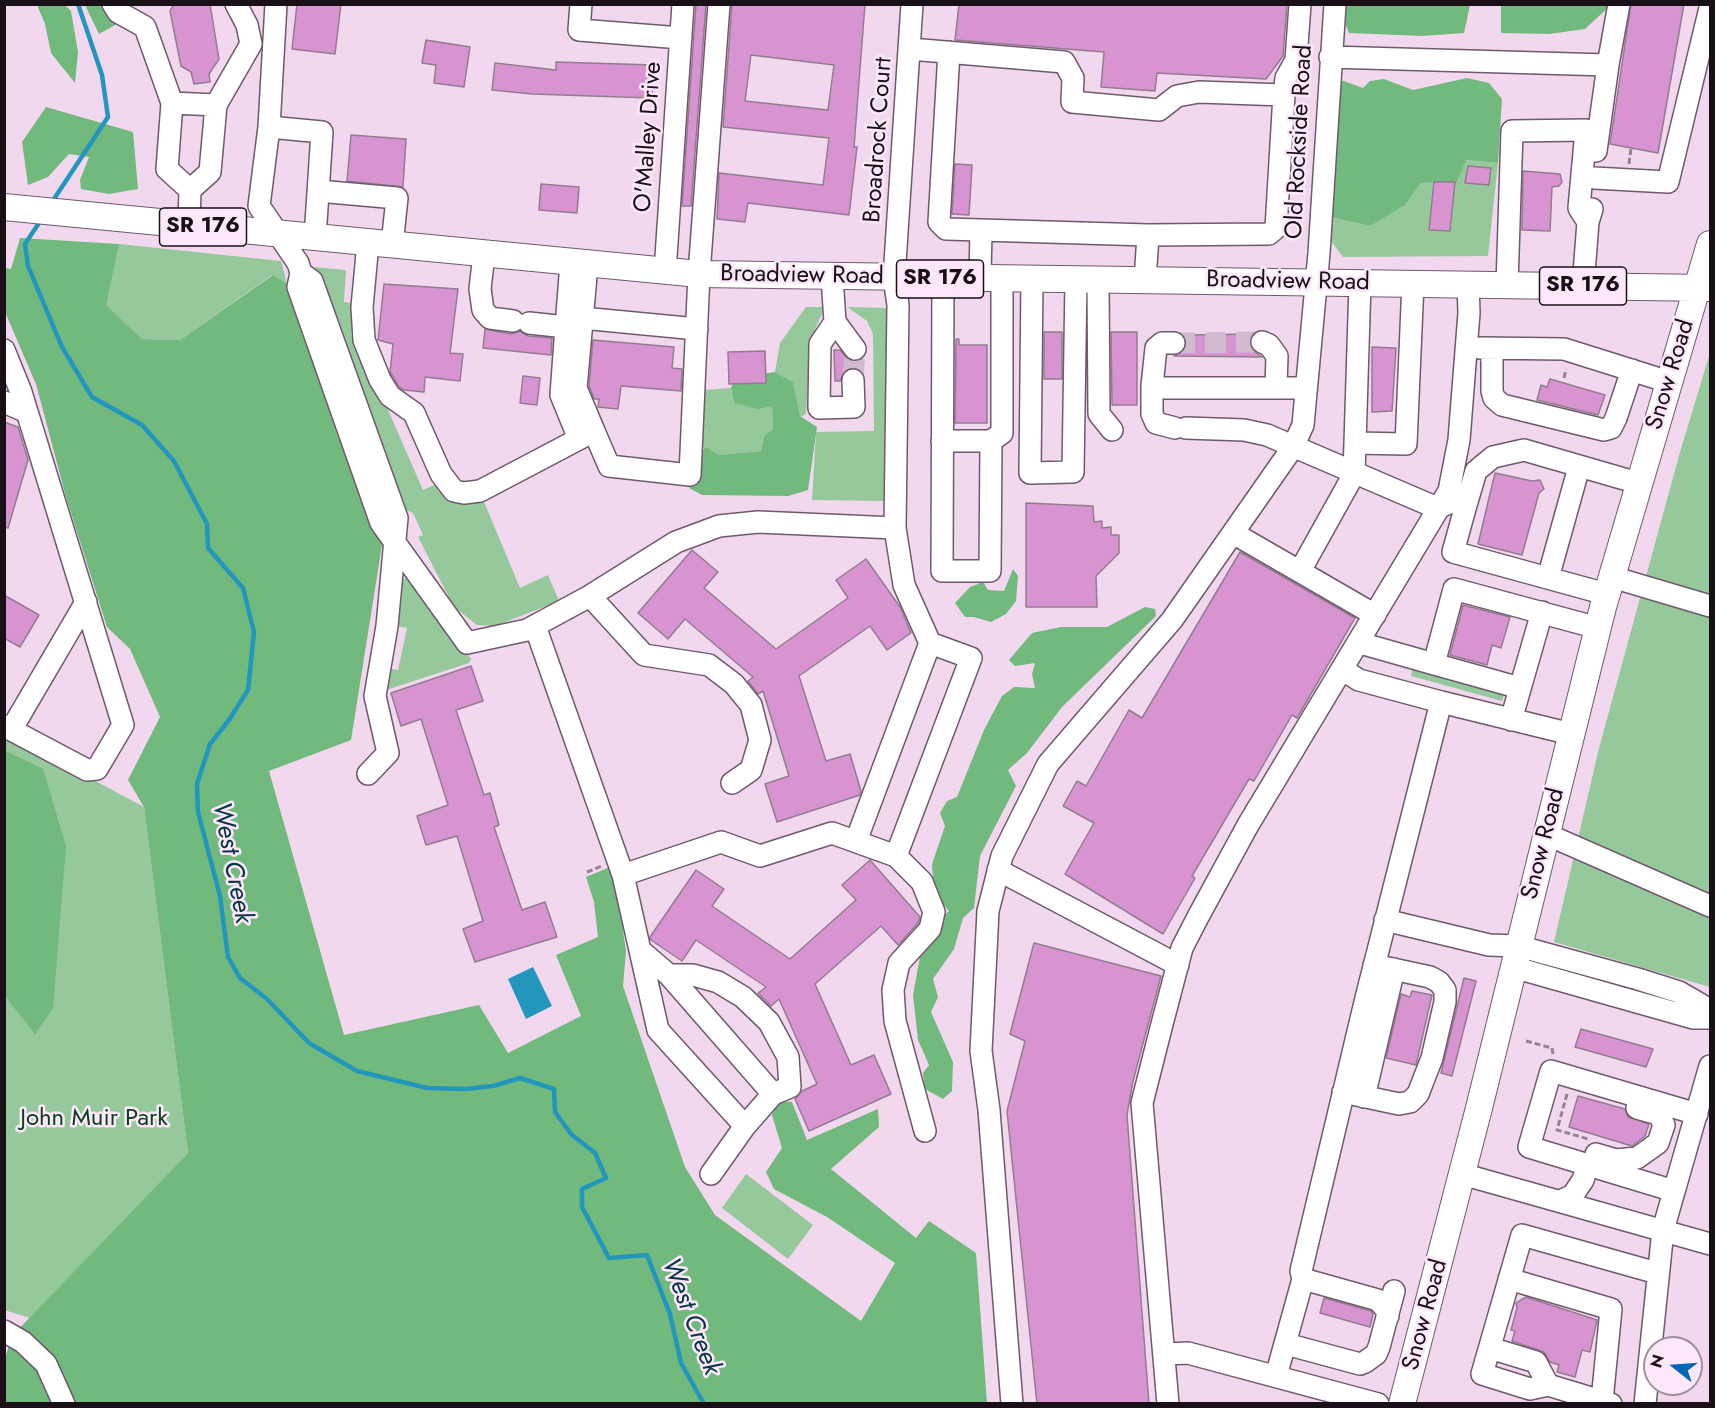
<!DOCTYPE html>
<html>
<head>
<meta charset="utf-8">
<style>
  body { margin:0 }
  #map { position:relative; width:1715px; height:1408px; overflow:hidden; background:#f2d8ef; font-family:Jost,sans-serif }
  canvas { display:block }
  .frame { position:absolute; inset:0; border:6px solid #180f17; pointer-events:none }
  .north { position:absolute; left:1643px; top:1336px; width:60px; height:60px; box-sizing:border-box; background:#fde7fa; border:2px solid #a1919f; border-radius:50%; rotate:287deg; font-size:16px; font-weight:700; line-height:24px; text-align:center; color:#180f17 }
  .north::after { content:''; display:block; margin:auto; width:21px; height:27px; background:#0067b3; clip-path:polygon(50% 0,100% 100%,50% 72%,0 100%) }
</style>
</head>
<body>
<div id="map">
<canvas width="1715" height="1408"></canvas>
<div class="frame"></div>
<div class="north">N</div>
</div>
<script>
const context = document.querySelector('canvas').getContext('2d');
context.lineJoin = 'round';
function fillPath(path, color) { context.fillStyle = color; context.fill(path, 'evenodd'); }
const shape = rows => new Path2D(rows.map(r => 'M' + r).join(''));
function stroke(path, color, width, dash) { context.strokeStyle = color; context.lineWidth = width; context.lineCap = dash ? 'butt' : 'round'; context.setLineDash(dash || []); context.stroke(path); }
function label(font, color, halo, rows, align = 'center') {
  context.font = font + ' Jost,sans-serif'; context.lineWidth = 5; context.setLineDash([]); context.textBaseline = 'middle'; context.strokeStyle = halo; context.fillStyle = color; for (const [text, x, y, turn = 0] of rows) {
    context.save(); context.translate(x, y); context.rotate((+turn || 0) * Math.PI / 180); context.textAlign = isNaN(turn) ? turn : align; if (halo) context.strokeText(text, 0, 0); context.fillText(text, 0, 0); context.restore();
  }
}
const green = shape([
  [1465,160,1498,163,1488,256,1343,257,1331,241,1330,217,1371,226,1405,205,1421,183,1457,182],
  [119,244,281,261,287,284,272,275,180,340,142,339,105,305],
  [314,267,346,270,344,302,358,304,351,334,375,391,382,396,423,490,439,483,447,494,464,504,482,497,520,588,548,575,559,601,495,626,477,625,454,607,418,537,423,535,413,513,406,510],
  [806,307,825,307,811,338,806,414,800,417,793,382,775,372,780,343],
  [847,307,886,308,886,501,812,500,816,432,874,431,873,334,867,321],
  [1710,353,1710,987,1554,942,1599,748,1680,452],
  [731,388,734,403,772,406,773,429,764,436,761,451,719,455,700,446,700,396,704,390],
  [414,576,471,659,469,663,380,692,387,668,398,670,407,628,396,626,399,580],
  [1413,666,1505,692,1502,701,1411,676],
  [4,732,144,807,188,1153,30,1318,4,1310],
  [746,1174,813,1225,788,1259,722,1208]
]);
const forest = shape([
  [37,5,65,5,71,11,78,52,75,83,51,53,45,24],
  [85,5,119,5,117,24,99,34],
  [1343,5,1470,5,1464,33,1422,36,1349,33,1341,13],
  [1501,5,1611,5,1585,29,1549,34,1501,33],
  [1467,78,1489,83,1502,99,1498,163,1466,160,1457,182,1421,183,1405,205,1371,226,1330,217,1341,80,1363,88,1370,81,1384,79,1413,90],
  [46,107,133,132,138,189,109,194,81,189,80,180,89,157,69,154,48,177,28,185,22,142],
  [20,238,119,244,106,305,142,339,180,340,273,275,287,284,382,545,351,740,269,771,344,1035,479,1005,508,1053,581,1016,556,955,598,937,594,902,586,877,610,867,615,876,626,951,623,986,685,1167,715,1215,861,1321,895,1263,827,1217,774,1189,766,1172,782,1148,772,1115,778,1101,792,1102,807,1140,878,1109,879,1127,831,1169,916,1238,929,1221,976,1253,987,1403,5,1404,4,1362,12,1336,188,1153,144,807,128,780,160,717,130,649,107,627,66,497,36,384,5,312,5,268,11,269],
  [775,372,793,382,800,416,817,427,808,490,788,496,702,495,689,488,695,464,705,447,719,455,761,451,764,436,773,429,772,406,758,409,734,403,731,388,735,378],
  [1013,569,1018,576,1016,601,1006,614,991,622,974,617,965,617,955,603,970,587,983,582,988,590,1004,591],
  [1145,607,1155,609,1156,616,1062,707,1027,753,1008,770,1016,786,980,856,974,908,963,918,954,949,933,979,938,997,931,1012,953,1062,952,1091,943,1099,925,1089,923,1073,929,1065,918,1040,913,995,922,946,937,922,949,911,934,894,932,864,945,826,940,813,947,801,957,797,984,730,1002,696,1014,687,1035,688,1032,674,1035,663,1015,666,1009,660,1032,633,1061,627,1107,627],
  [4,750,43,769,66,846,53,1008,35,1034,5,996]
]);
const water = shape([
  [533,967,552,1006,526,1019,508,979]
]);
const stream = shape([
  [52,202,108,117,102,75,78,4],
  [41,220,25,244,28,266,62,347,92,397,142,425,174,461,207,524,208,548,243,588,254,632,248,690,229,720,210,744,197,784,198,812,220,896,228,957,240,978,267,999,309,1043,357,1071,427,1088,466,1089,493,1086,520,1078,554,1089,555,1112,571,1134,595,1153,606,1178,582,1189,582,1207,609,1258,647,1255,670,1314,681,1363,704,1404]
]);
const building = shape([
  [174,4,210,4,219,59,209,74,210,82,194,84,191,72,181,66,170,11,174,4],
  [297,4,341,4,335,54,292,49,297,4],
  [696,4,706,4,691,206,682,206,696,4],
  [732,4,865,4,854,147,857,147,849,215,748,203,745,222,717,219,719,173,823,185,829,138,723,127,732,4],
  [751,55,834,65,828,110,745,101,751,55],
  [959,4,1287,4,1283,56,1266,79,1157,73,1155,91,1101,87,1104,52,955,40,959,4],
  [1631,4,1684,4,1658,153,1610,144,1631,4],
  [426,40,470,47,464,87,434,83,436,65,422,63,426,40],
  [556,62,654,65,652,98,532,94,492,90,495,63,556,70,556,62],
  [351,135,406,139,403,187,347,181,351,135],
  [955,164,972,165,969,215,952,214,955,164],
  [1468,166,1491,168,1489,185,1465,183,1468,166],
  [1523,171,1560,174,1562,182,1559,186,1552,187,1550,231,1522,230,1523,171],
  [1434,182,1455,182,1450,231,1429,230,1434,182],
  [541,184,579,187,577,213,539,210,541,184],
  [384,284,458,289,450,353,463,354,460,381,425,377,424,392,404,390,399,387,390,372,393,344,378,340,384,284],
  [485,329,511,334,520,331,528,336,552,338,551,355,483,348,485,329],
  [1044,332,1062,332,1062,379,1044,379,1044,332],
  [1111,332,1137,332,1137,405,1112,405,1111,332],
  [1252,334,1249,344,1252,350,1262,357,1174,356,1185,349,1187,342,1184,335,1252,334],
  [956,339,959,339,959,345,987,345,987,423,955,423,956,339],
  [593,340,674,347,672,368,682,369,681,391,621,386,618,409,598,407,599,399,594,399,589,386,593,340],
  [1372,347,1396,348,1392,411,1372,412,1372,347],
  [834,350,840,350,850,361,862,359,863,372,853,367,847,369,840,381,835,381,834,350],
  [765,351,766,383,729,384,728,352,765,351],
  [523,376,540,378,537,405,520,403,523,376],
  [1550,379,1605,395,1598,415,1537,400,1541,385,1547,387,1550,379],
  [4,422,18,427,28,460,8,528,4,527,4,422],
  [1495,473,1532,481,1540,480,1544,489,1539,493,1522,555,1478,544,1495,473],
  [1026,503,1093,506,1094,522,1102,521,1102,528,1111,527,1111,535,1119,535,1119,553,1096,576,1097,607,1026,607,1026,503],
  [692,550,718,572,704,588,776,649,848,598,836,580,866,559,900,607,911,633,887,650,870,626,799,676,826,761,850,754,861,791,860,795,777,822,765,784,789,776,763,691,758,694,748,681,753,677,685,619,668,639,638,613,692,550],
  [1240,552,1355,618,1297,718,1292,715,1254,781,1249,779,1192,876,1195,878,1163,934,1065,874,1094,823,1063,806,1077,781,1086,786,1129,710,1142,718,1240,552],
  [4,595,39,615,20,647,4,638,4,595],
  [1463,605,1510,617,1501,648,1492,645,1487,665,1450,655,1463,605],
  [471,666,483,701,456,710,484,795,490,793,499,825,494,827,522,910,545,902,557,937,475,962,463,929,483,921,457,836,426,845,417,816,448,805,421,719,401,726,391,693,471,666],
  [870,860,920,917,918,923,898,945,881,926,815,984,851,1065,874,1055,891,1094,809,1131,795,1099,802,1091,817,1084,779,999,771,1006,758,993,766,987,696,940,682,961,651,940,650,937,696,870,724,889,712,906,790,959,856,900,842,885,870,860],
  [1034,943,1161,976,1133,1081,1127,1115,1149,1404,1037,1404,1007,1111,1025,1041,1010,1034,1034,943],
  [1464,978,1476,981,1452,1076,1441,1073,1464,978],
  [1412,991,1432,995,1416,1065,1386,1058,1401,994,1410,997,1412,991],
  [1581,1029,1653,1049,1646,1067,1575,1047,1581,1029],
  [1578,1096,1625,1109,1628,1117,1649,1124,1645,1136,1632,1146,1569,1127,1578,1096],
  [1526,1297,1597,1320,1590,1352,1582,1350,1575,1377,1557,1372,1559,1365,1550,1362,1544,1352,1512,1341,1515,1331,1511,1330,1517,1308,1516,1303,1526,1297],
  [1324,1298,1371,1311,1373,1314,1370,1327,1320,1313,1324,1298]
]);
const minorTunnel = shape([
  [1174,343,1262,342],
  [853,380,855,349]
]);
const path = shape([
  [1629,164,1631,148],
  [1564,378,1566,369],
  [587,872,602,866],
  [1526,1041,1552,1048,1553,1054],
  [1567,1094,1557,1130,1588,1139]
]);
const minor = shape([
  [113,4,118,12,145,27,172,103,167,169,190,190,189,225],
  [276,4,269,127,259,206,298,263,301,273,298,287,381,523,467,643,527,630,590,596,676,542,719,526,758,522,895,528,898,305,894,278,912,4],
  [581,4,579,30,681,38],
  [910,49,1064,62,1073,78,1072,102,1159,110,1177,96,1199,92,1284,95],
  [949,52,939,222,946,229,981,230],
  [1330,57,1608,65,1619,4],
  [172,103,216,105],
  [269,127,322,132,315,238],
  [1596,151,1608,65],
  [1594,178,1668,182,1710,8],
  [190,190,210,172,216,105,251,44,247,25,236,4],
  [318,191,397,198,392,245],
  [1148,235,1269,234,1276,228,1284,95,1286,78,1296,60,1300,4],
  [368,243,362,307,364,340,380,380,390,396,414,413,441,474,454,491,464,493,480,491,594,431,609,466,690,475,699,274,719,4],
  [484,254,480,289,483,310,490,318,513,321],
  [587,265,576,388,594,431],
  [665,272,683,4],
  [301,273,312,281,397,518,387,626,375,696,388,753,368,774],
  [832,277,835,322,820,344,819,408,854,407,853,380],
  [943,279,942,571,990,571,991,441,1002,433,1002,279],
  [980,279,981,230,1148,235,1145,281],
  [1032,280,1030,473,1073,472,1076,280],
  [1098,281,1099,414,1112,430],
  [1360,283,1355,443,1406,444,1413,283],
  [1507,285,1512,131,1586,130,1579,208,1588,222],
  [1583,286,1588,222,1592,209],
  [582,318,697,329],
  [835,322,855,349],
  [529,323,566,327,571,263],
  [566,327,561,395,579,439],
  [1262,342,1269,345,1277,356,1276,387],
  [1174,343,1162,343,1156,348,1152,386,1152,414,1156,423,1175,428],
  [1480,348,1564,349,1669,382],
  [1492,348,1492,391,1494,398,1502,405,1604,430,1611,428,1616,418,1632,370],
  [4,350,21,392,123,725,97,769,87,770,4,726],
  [1165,388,1306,388],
  [4,402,27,412],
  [1186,428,1244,430,1267,435,1437,508,1454,501,1466,505,1453,552,1606,594],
  [942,441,991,441],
  [1466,505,1476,471,1493,457,1524,450,1638,483],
  [1233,533,1375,615],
  [1300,571,1354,474,1355,443],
  [1612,577,1710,606],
  [1548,578,1579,467],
  [590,596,644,655,709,665,734,684,751,705,760,740,751,770,732,783],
  [535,626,623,875,721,842,760,856,832,833,896,856,971,658,930,643,904,585,895,528],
  [1360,643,1434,664,1454,589,1598,628],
  [1434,664,1520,688],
  [1343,670,1359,680,1441,702],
  [1511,720,1542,612],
  [11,730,86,602],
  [1546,834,1710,906],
  [856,841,930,643],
  [896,856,922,882,934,912,930,929,899,963,893,990,895,1021,925,1131],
  [998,870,1178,965],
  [623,875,658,1030,745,1126,711,1174],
  [1385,920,1489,945,1518,946,1638,979,1679,992,1710,1010],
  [641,951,669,975,773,1094,745,1126],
  [1513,967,1693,1018,1710,1018],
  [669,975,693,975,718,982,743,997,769,1022,788,1057,790,1087,773,1094],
  [1343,1092,1399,1104,1410,1102,1418,1094,1432,1058,1445,1002,1445,990,1439,982,1430,977,1374,965],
  [1364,1097,1394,969],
  [1596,1154,1616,1160,1637,1158,1658,1143,1664,1125,1659,1114,1637,1108],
  [1462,1174,1710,1244],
  [1674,1191,1529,1147,1551,1071,1697,1114],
  [1561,1201,1573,1195,1583,1180,1588,1164],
  [1303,1279,1378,1300,1386,1309,1388,1316],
  [1509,1279,1611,1309,1602,1401],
  [4,1331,23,1342,46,1364,64,1404],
  [1286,1344,1360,1364,1365,1362,1376,1354,1379,1347,1394,1291],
  [1490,1348,1536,1362,1548,1385],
  [1164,1354,1188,1353,1378,1404],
  [1276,1376,1303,1279,1301,1271,1366,998,1441,702,1571,734],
  [1012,1404,989,1110,981,1051,988,911,1002,856,1048,764,1172,620,1293,447,1303,425,1319,253,1335,4],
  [1168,1404,1142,1103,1161,1028,1182,948,1199,915,1248,825,1449,491,1459,440,1469,313,1468,284],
  [1611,1404,1548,1385,1530,1389,1482,1374,1522,1235,1657,1273],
  [1645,1404,1663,1230,1710,1066]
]);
const major = shape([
  [4,207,699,274,1710,288],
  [1402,1404,1479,1108,1603,607,1710,244]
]);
const shields = [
  [203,227,87],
  [940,279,87],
  [1583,286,87]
];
const shieldNames = [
  ["SR 176",203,227],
  ["SR 176",940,279],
  ["SR 176",1583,286]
];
const streetNames = [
  ["O'Malley Drive",649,137,-86],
  ["Broadrock Court",879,140,-86],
  ["Old Rockside Road",1300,142,-87],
  ["Broadview Road",802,276,1],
  ["Broadview Road",1288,282,1],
  ["Snow Road",1671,375,-73],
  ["Snow Road",1544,844,-76],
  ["Snow Road",1426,1315,-75]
];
const parkNames = [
  ["John Muir Park",94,1119]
];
const waterNames = [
  ["West Creek",231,863,79],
  ["West Creek",690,1317,69]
];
fillPath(green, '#95c99c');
fillPath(forest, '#72b97e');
fillPath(water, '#2396be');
stroke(stream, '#2396be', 4.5);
fillPath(building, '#d794d1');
stroke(building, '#937c90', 1.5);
stroke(minorTunnel, '#d1bacf', 21, [21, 10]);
stroke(minor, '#6f596d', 24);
stroke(major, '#6f596d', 28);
stroke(path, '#958293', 3, [6, 3]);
stroke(minor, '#fff', 21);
stroke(major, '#fff', 26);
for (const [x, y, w] of shields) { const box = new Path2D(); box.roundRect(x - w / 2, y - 19, w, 38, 4.5); context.fillStyle = '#fde7fa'; context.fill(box); stroke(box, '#180f17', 1.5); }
label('bold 22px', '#180f17', null, shieldNames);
label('24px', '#180f17', '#fde7fa', streetNames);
label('24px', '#0a401a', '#fde7fa', parkNames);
label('italic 26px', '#043646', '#fde7fa', waterNames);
</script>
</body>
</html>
